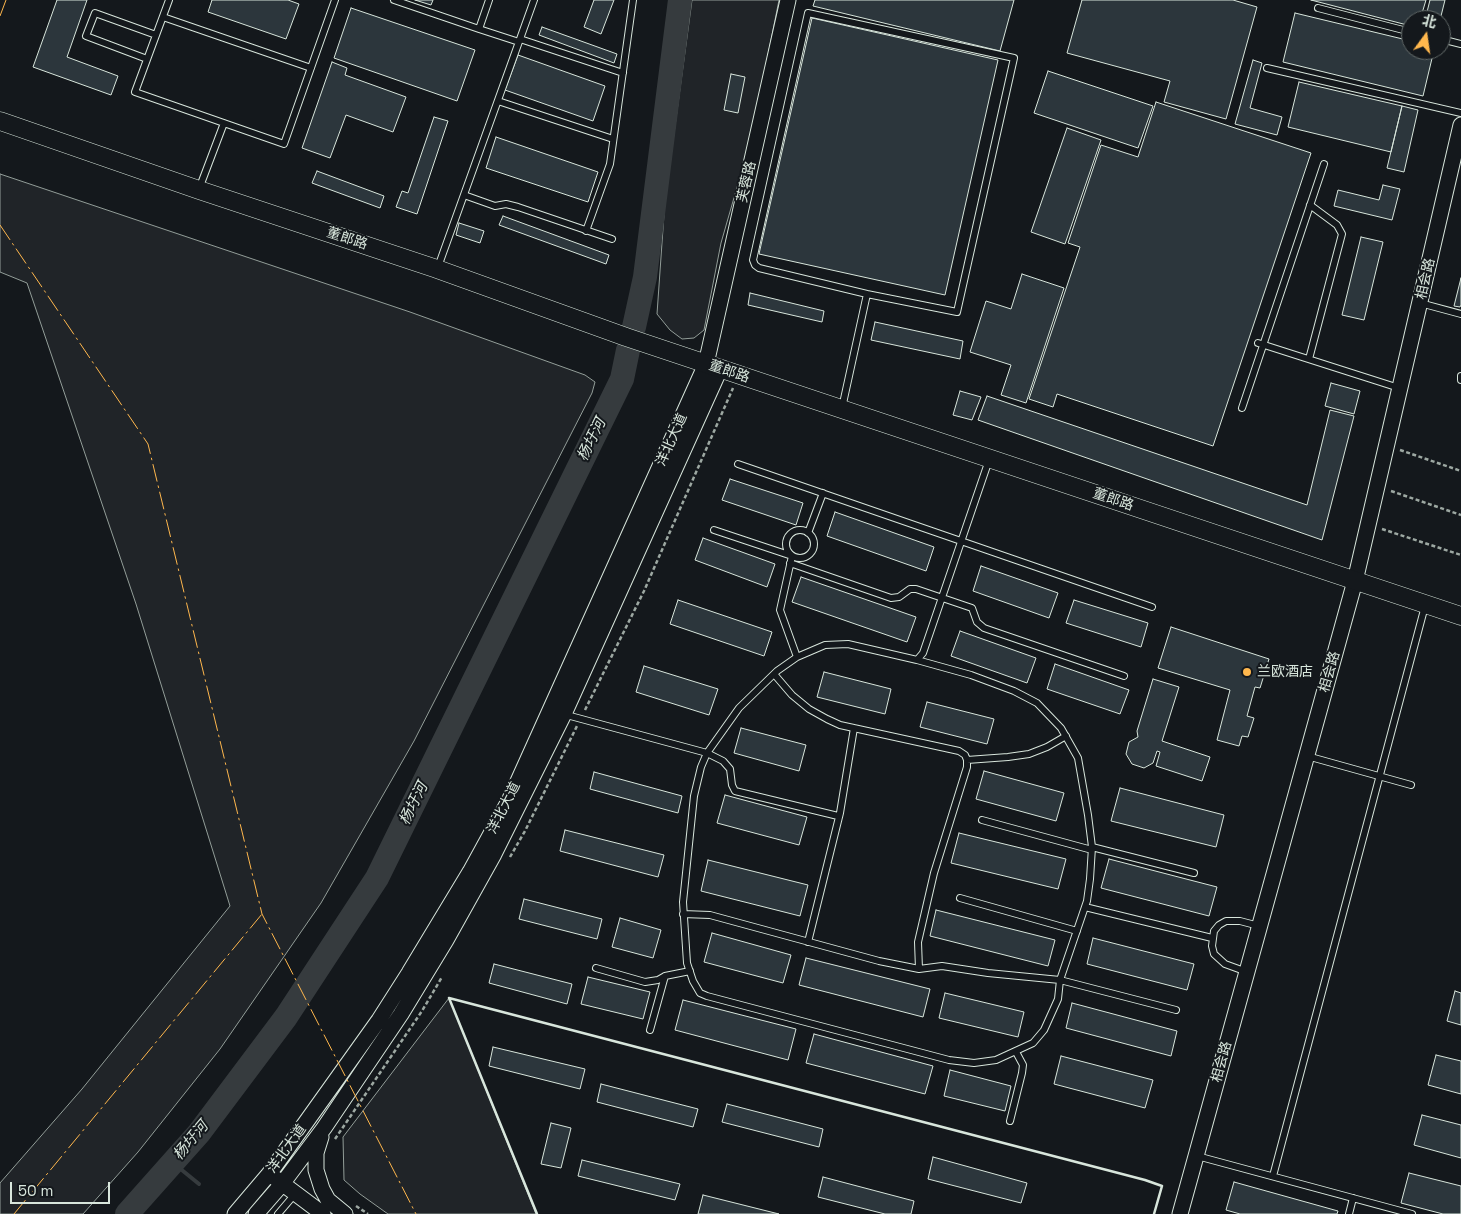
<!DOCTYPE html>
<html>
<head>
<meta charset="utf-8">
<style>
  body { margin:0 }
  #map { position:relative; width:1461px; height:1214px; overflow:hidden; background:#14181c; font-family:"Space Grotesk","Noto Sans SC",sans-serif }
  canvas { display:block }
  .north { position:absolute; left:1401px; top:10px; width:50px; height:50px; box-sizing:border-box; background:#14181c; border:1px solid #626a69; border-radius:50%; rotate:14deg; font-size:14px; font-weight:700; line-height:20px; text-align:center; color:#d8e6dc }
  .north::after { content:''; display:block; margin:auto; width:18px; height:22px; background:#ffb74d; clip-path:polygon(50% 0,100% 100%,50% 72%,0 100%) }
  .scale { position:absolute; left:10px; top:1182px; width:100px; height:22px; box-sizing:border-box; border:2px solid #d8e6dc; border-top:0; padding-left:6px; font-size:15px; line-height:18px; white-space:nowrap; color:#d8e6dc; -webkit-text-stroke:4px #14181c; paint-order:stroke }
</style>
</head>
<body>
<div id="map">
<canvas width="1461" height="1214"></canvas>
<div class="north">北</div>
<div class="scale">50 m</div>
</div>
<script>
const context = document.querySelector('canvas').getContext('2d');
context.lineJoin = 'round';
function fillPath(path, color) { context.fillStyle = color; context.fill(path, 'evenodd'); }
const shape = rows => new Path2D(rows.map(r => 'M' + r).join(''));
function stroke(path, color, width, dash) { context.strokeStyle = color; context.lineWidth = width; context.lineCap = dash ? 'butt' : 'round'; context.setLineDash(dash || []); context.stroke(path); }
function label(font, color, halo, rows, align = 'center') {
  context.font = font + ' "Space Grotesk","Noto Sans SC",sans-serif'; context.lineWidth = 4; context.setLineDash([]); context.textBaseline = 'middle'; context.strokeStyle = halo; context.fillStyle = color; for (const [text, x, y, turn = 0] of rows) {
    context.save(); context.translate(x, y); context.rotate((+turn || 0) * Math.PI / 180); context.textAlign = isNaN(turn) ? turn : align; if (halo) context.strokeText(text, 0, 0); context.fillText(text, 0, 0); context.restore();
  }
}
const green = shape([
  [692,0,779,0,752,135,721,243,704,330,694,338,682,339,670,330,657,314,665,200,692,0],
  [0,174,410,312,585,375,595,382,592,393,414,741,321,903,220,1049,138,1152,83,1214,0,1214,0,1183,82,1089,230,906,136,604,27,283,0,272,0,174],
  [449,998,536,1214,388,1214,360,1194,344,1180,343,1137,449,998]
]);
const stream = shape([
  [172,1162,199,1184]
]);
const river = shape([
  [634,327,645,277,680,0],
  [127,1214,199,1133,286,1017,377,878,622,379,628,350]
]);
const building = shape([
  [57,0,87,0,67,57,118,76,111,95,33,67,57,0],
  [212,0,288,0,299,4,286,39,208,12,212,0],
  [415,0,433,0,431,5,415,0],
  [594,0,614,0,601,34,584,27,594,0],
  [815,0,1014,0,1000,51,813,6,815,0],
  [1082,0,1233,0,1257,7,1226,119,1164,102,1170,81,1067,53,1082,0],
  [1311,0,1426,0,1420,20,1411,20,1411,26,1311,0],
  [1430,0,1445,0,1440,20,1425,20,1430,0],
  [351,8,475,50,457,101,334,58,351,8],
  [1295,13,1411,41,1411,50,1434,50,1423,96,1283,62,1295,13],
  [812,18,998,60,945,295,759,254,812,18],
  [542,27,617,54,614,63,539,35,542,27],
  [518,55,605,86,593,121,505,90,518,55],
  [1253,60,1262,63,1250,108,1282,117,1277,135,1235,124,1253,60],
  [332,62,347,68,345,75,406,97,393,132,346,115,330,158,302,148,332,62],
  [1048,71,1153,106,1138,148,1034,113,1048,71],
  [731,74,745,77,738,113,724,110,731,74],
  [1299,82,1402,106,1391,152,1288,127,1299,82],
  [1156,102,1311,153,1213,446,1057,394,1053,407,1029,399,1080,247,1068,243,1101,145,1138,157,1156,102],
  [1402,106,1418,110,1404,172,1387,168,1402,106],
  [434,117,448,121,417,214,396,207,402,191,408,193,434,117],
  [1067,128,1101,140,1065,244,1031,232,1067,128],
  [496,137,598,172,588,202,486,168,496,137],
  [317,171,384,196,380,208,312,183,317,171],
  [1383,185,1400,189,1392,220,1334,206,1338,190,1379,200,1383,185],
  [503,216,609,255,606,264,499,225,503,216],
  [459,223,484,231,480,243,456,235,459,223],
  [1361,237,1383,242,1364,320,1342,315,1361,237],
  [1022,274,1064,288,1026,403,1001,395,1011,365,970,352,986,301,1011,309,1022,274],
  [1461,278,1461,305,1460,307,1454,306,1461,278],
  [750,293,824,311,822,322,748,305,750,293],
  [875,322,963,341,960,359,871,340,875,322],
  [1331,383,1360,391,1354,414,1325,406,1331,383],
  [960,391,981,397,972,420,953,415,960,391],
  [987,396,1307,505,1330,410,1354,416,1322,540,978,420,987,396],
  [730,479,803,503,796,525,722,500,730,479],
  [835,512,934,547,926,571,827,536,835,512],
  [703,538,775,564,767,587,695,560,703,538],
  [981,566,1058,593,1049,618,973,591,981,566],
  [801,577,916,617,907,642,792,602,801,577],
  [678,600,772,632,764,656,670,624,678,600],
  [1074,600,1148,623,1141,647,1066,623,1074,600],
  [1171,627,1269,659,1260,688,1255,687,1247,716,1254,718,1248,737,1242,736,1239,746,1217,740,1230,690,1158,668,1171,627],
  [960,631,1036,658,1027,683,951,656,960,631],
  [1055,664,1129,690,1120,714,1047,689,1055,664],
  [644,666,718,689,709,715,636,692,644,666],
  [824,672,891,689,885,714,817,697,824,672],
  [1153,679,1179,687,1162,741,1210,757,1202,781,1156,766,1160,752,1157,751,1153,763,1144,768,1132,764,1126,754,1129,742,1138,737,1137,731,1153,679],
  [927,702,994,719,987,744,920,727,927,702],
  [741,728,806,745,799,771,734,753,741,728],
  [984,771,1064,793,1056,821,976,799,984,771],
  [594,772,682,796,678,813,590,789,594,772],
  [1120,788,1224,815,1216,847,1111,821,1120,788],
  [725,795,807,817,799,845,717,823,725,795],
  [565,830,664,855,658,877,560,851,565,830],
  [959,833,1066,859,1058,889,951,863,959,833],
  [1109,859,1217,887,1209,916,1101,888,1109,859],
  [708,860,808,885,800,916,701,891,708,860],
  [524,899,602,919,597,939,519,919,524,899],
  [936,910,1055,940,1048,966,930,936,936,910],
  [620,918,661,930,653,958,612,947,620,918],
  [712,933,791,955,783,983,704,962,712,933],
  [1093,938,1194,964,1187,990,1087,964,1093,938],
  [806,958,930,989,923,1017,799,985,806,958],
  [494,964,572,984,567,1004,489,983,494,964],
  [588,977,650,992,643,1019,581,1004,588,977],
  [1455,991,1461,993,1461,1025,1447,1021,1455,991],
  [945,993,1024,1012,1018,1037,939,1018,945,993],
  [683,1000,796,1029,788,1060,675,1030,683,1000],
  [1072,1003,1177,1031,1171,1056,1066,1028,1072,1003],
  [814,1034,933,1066,925,1094,806,1063,814,1034],
  [493,1047,585,1069,580,1089,489,1066,493,1047],
  [1436,1055,1461,1061,1461,1094,1428,1085,1436,1055],
  [1061,1056,1153,1080,1145,1108,1054,1084,1061,1056],
  [950,1070,1011,1086,1005,1111,944,1096,950,1070],
  [601,1084,698,1109,693,1127,597,1102,601,1084],
  [727,1104,823,1129,819,1147,722,1122,727,1104],
  [1422,1115,1461,1125,1461,1158,1414,1145,1422,1115],
  [551,1123,571,1128,561,1168,541,1164,551,1123],
  [933,1157,1027,1183,1021,1203,928,1179,933,1157],
  [582,1160,680,1184,675,1200,578,1176,582,1160],
  [1409,1173,1461,1186,1461,1214,1443,1214,1401,1203,1409,1173],
  [823,1177,914,1201,911,1214,885,1214,818,1197,823,1177],
  [1234,1182,1338,1211,1337,1214,1240,1214,1226,1210,1234,1182],
  [703,1195,779,1214,698,1214,703,1195]
]);
const path = shape([
  [1400,450,1461,471],
  [1391,491,1461,515],
  [1382,529,1461,555],
  [585,710,644,591,733,388],
  [510,857,525,831,577,726],
  [335,1139,422,1011,442,977],
  [356,1206,368,1214]
]);
const service = shape([
  [169,0,135,92,284,144,335,0],
  [394,0,479,29,489,0],
  [1318,8,1411,32],
  [163,17,311,68],
  [479,29,519,42],
  [520,39,623,73],
  [1441,39,1461,44],
  [147,59,86,36,95,13,156,35],
  [1267,68,1461,113],
  [498,101,613,139],
  [199,189,224,123],
  [464,195,495,206,506,204,518,207,612,239],
  [586,231,610,164,633,0],
  [438,267,534,0],
  [1420,303,1461,314],
  [1258,343,1399,388],
  [1309,359,1342,234,1337,225,1310,205],
  [1461,376,1461,380],
  [842,408,867,294,957,312,1014,58,808,13,753,260,755,265,759,268,867,294],
  [1242,408,1324,164],
  [738,464,1152,607],
  [714,530,792,556,780,610,797,657],
  '786 544a14 14 0 1 1 28 0a14 14 0 1 1-28 0Z',
  [808,533,823,493],
  [790,563,891,598,899,597,910,589,916,589,966,606,972,608,977,622,984,628,1124,676],
  [774,674,792,695,809,709,827,719,840,725,959,751,965,755,967,760,967,767,934,873,918,942,919,969],
  [563,714,707,753,739,708,777,671,797,657,825,645,848,644,917,660,923,653,989,460],
  [1307,756,1411,785],
  [967,760,1008,757,1029,754,1047,747,1066,736],
  [838,816,735,791,732,785,730,769,723,761,707,753,701,767,694,796,683,902,687,963,693,981,700,993,707,996,949,1060,974,1063,996,1060,1033,1043,1044,1030,1058,999,1060,980,1087,901,1090,879,1092,847,1088,815,1078,758,1061,728,1037,703,1014,691,971,675,917,660],
  [982,820,1092,850],
  [1092,847,1194,873],
  [960,898,1077,931],
  [1085,907,1212,938],
  [683,914,710,915,879,961,919,969,942,966,988,973,1060,980,1176,1010],
  [808,942,840,813,854,728],
  [596,968,645,982,658,980,665,976,690,971],
  [1247,972,1225,964,1214,954,1212,946,1214,931,1219,925,1226,921,1240,921,1259,926],
  [650,1030,665,976],
  [1010,1121,1022,1073,1023,1065,1016,1052],
  [1197,1156,1412,1214],
  [1273,1176,1425,606],
  [278,1214,295,1194],
  [1349,1214,1353,1198]
]);
const tertiary = shape([
  [321,1137,316,1153,316,1170,322,1189,328,1200,345,1214],
  [275,1178,323,1214],
  [235,1214,269,1174,379,1020,409,973,470,872,510,799,706,364,788,0],
  [256,1214,282,1184,324,1128,401,1014,446,940,494,854,564,714,720,369],
  [1180,1214,1355,581,1461,125]
]);
const secondary = shape([
  [0,121,199,190,437,269,626,337,1461,616]
]);
const wall = shape([
  [537,1214,449,998,1145,1180,1162,1186,1154,1214]
]);
const power = shape([
  [0,16,6,0],
  [0,225,148,444,262,914,416,1214],
  [14,1214,262,914]
]);
const markers = [
  [1247,672,5,"#ffb74d"]
];
const streetNames = [
  ["芙蓉路",747,182,-77],
  ["董郎路",347,239,18],
  ["相会路",1426,279,-77],
  ["董郎路",729,372,19],
  ["洋北大道",672,440,-66],
  ["董郎路",1113,500,19],
  ["相会路",1330,672,-74],
  ["洋北大道",504,808,-63],
  ["相会路",1222,1062,-75],
  ["洋北大道",287,1149,-54]
];
const poiNames = [
  ["兰欧酒店",1257,672]
];
const waterNames = [
  ["杨圩河",592,440,-64],
  ["杨圩河",414,804,-64],
  ["杨圩河",191,1141,-50]
];
fillPath(green, '#202428');
stroke(green, '#939e99', 1);
stroke(stream, '#363b3e', 4);
stroke(river, '#363b3e', 24);
fillPath(building, '#2c363c');
stroke(building, '#d8e6dc', 1);
stroke(service, '#d8e6dc', 8);
stroke(tertiary, '#d8e6dc', 17);
stroke(secondary, '#d8e6dc', 19);
stroke(path, '#9da8a2', 2.5, [4, 2.5]);
stroke(service, '#14181c', 6);
stroke(tertiary, '#14181c', 15);
stroke(secondary, '#14181c', 18);
stroke(wall, '#d8e6dc', 2.5);
stroke(power, '#ffb74d', 1, [18, 4, 2.5, 4]);
for (const [x, y, r, color] of markers) { const dot = new Path2D(); dot.arc(x, y, r, 0, 2 * Math.PI); context.fillStyle = color; context.fill(dot); stroke(dot, '#14181c', 2); }
label('14px', '#d8e6dc', '#14181c', streetNames);
label('14px', '#d8e6dc', '#14181c', poiNames, 'left');
label('italic 15px', '#d8e6dc', '#14181c', waterNames);
</script>
</body>
</html>
